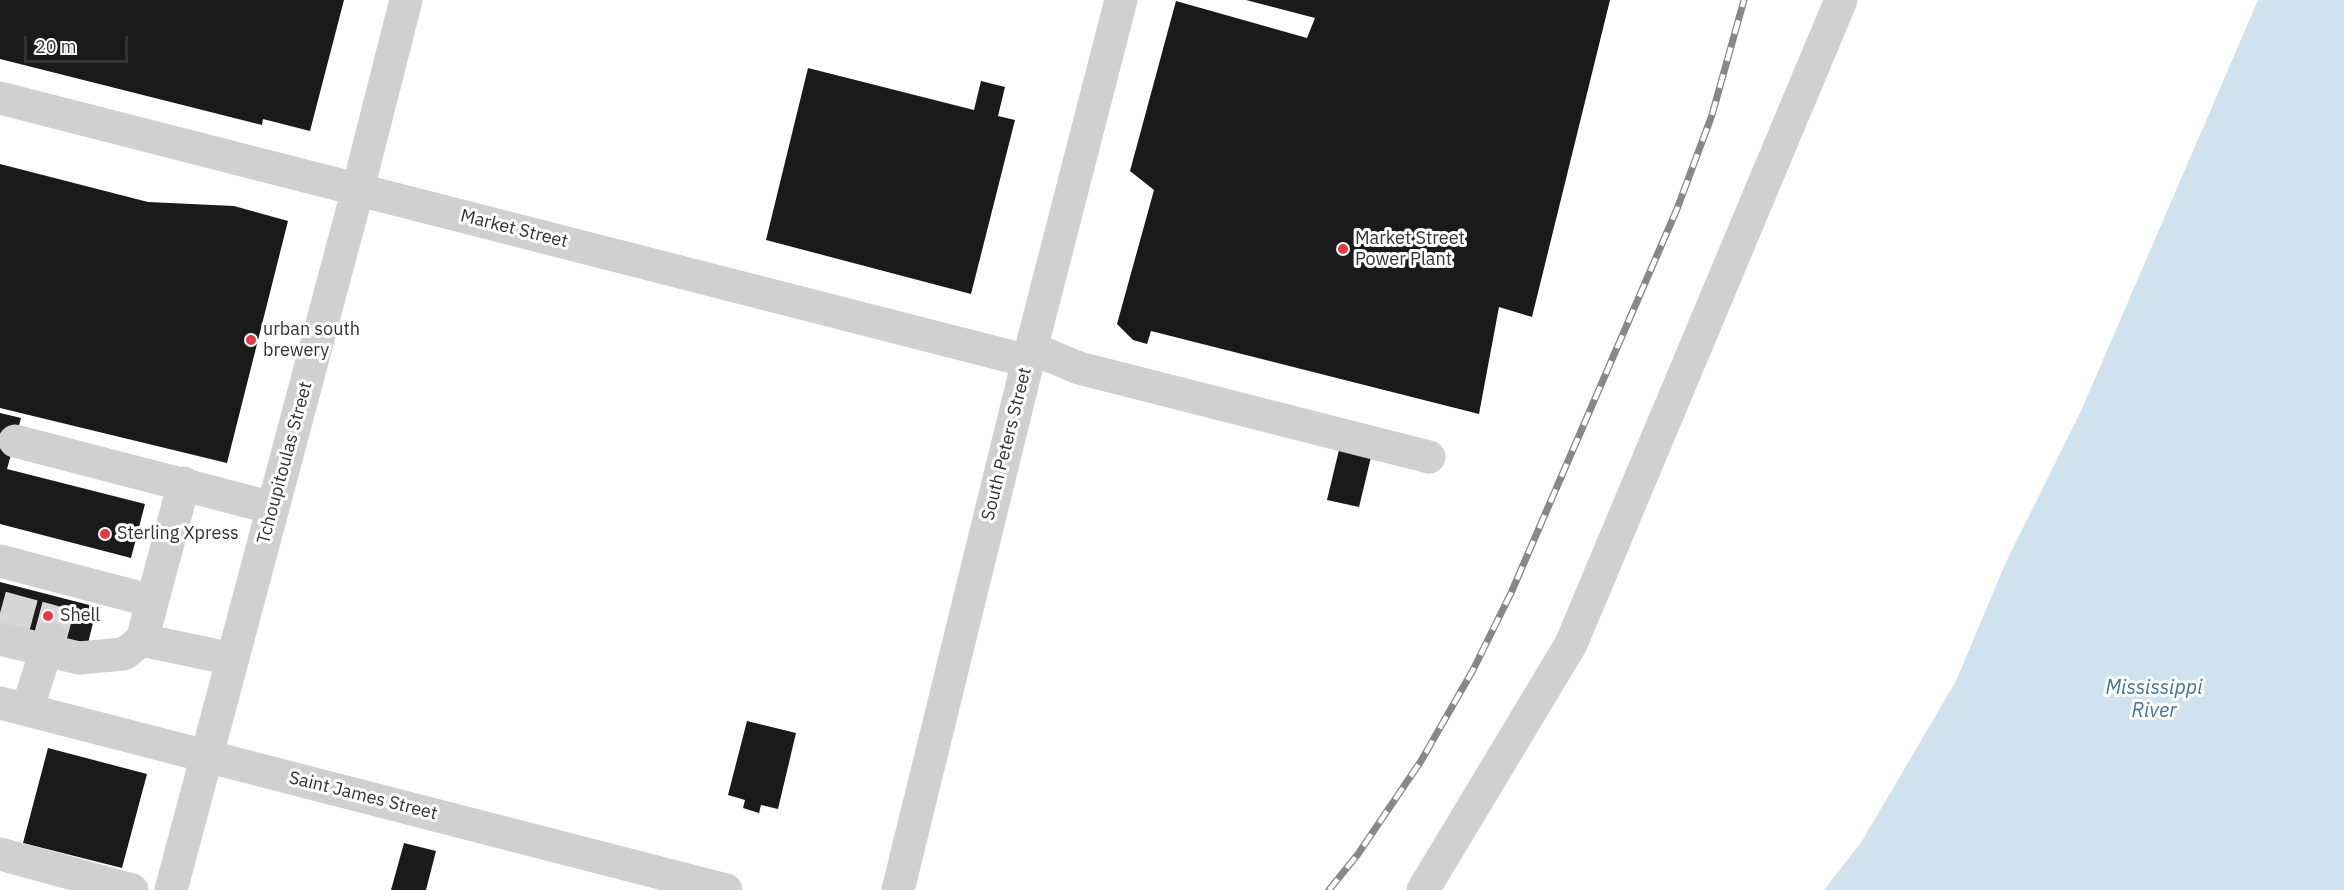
<!DOCTYPE html>
<html>
<head>
<meta charset="utf-8">
<style>
  body { margin:0 }
  #map { position:relative; width:2344px; height:890px; overflow:hidden; background:#fff; font-family:"IBM Plex Sans",sans-serif }
  canvas { display:block }
  .scale { position:absolute; left:24px; top:36px; width:104px; height:27px; box-sizing:border-box; border:3px solid #333; border-top:0; padding-left:8px; font-size:18px; line-height:21px; white-space:nowrap; color:#333; -webkit-text-stroke:4px #fff; paint-order:stroke }
</style>
</head>
<body>
<div id="map">
<canvas width="2344" height="890"></canvas>
<div class="scale">20 m</div>
</div>
<script>
const context = document.querySelector('canvas').getContext('2d');
context.lineJoin = 'round';
function fillPath(path, color) { context.fillStyle = color; context.fill(path, 'evenodd'); }
const shape = rows => new Path2D(rows.map(r => 'M' + r).join(''));
function stroke(path, color, width, dash) { context.strokeStyle = color; context.lineWidth = width; context.lineCap = dash ? 'butt' : 'round'; context.setLineDash(dash || []); context.stroke(path); }
function label(font, color, halo, rows, align = 'center') {
  context.font = font + ' "IBM Plex Sans",sans-serif'; context.lineWidth = 6; context.setLineDash([]); context.textBaseline = 'middle'; context.strokeStyle = halo; context.fillStyle = color; for (const [text, x, y, turn = 0] of rows) {
    context.save(); context.translate(x, y); context.rotate((+turn || 0) * Math.PI / 180); context.textAlign = isNaN(turn) ? turn : align; if (halo) context.strokeText(text, 0, 0); context.fillText(text, 0, 0); context.restore();
  }
}
const water = shape([
  [2258,0,2344,0,2344,890,1824,890,1862,841,1956,681,2006,562,2081,411]
]);
const building = shape([
  [0,0,344,0,310,131,263,119,262,125,0,59],
  [1246,0,1610,0,1532,317,1499,307,1479,414,1151,331,1147,344,1133,340,1117,324,1154,190,1130,171,1176,1,1307,38,1315,18],
  [808,68,974,110,981,81,1005,87,998,116,1015,120,971,294,766,240],
  [0,164,148,202,234,206,288,221,227,463,0,408],
  [0,413,21,418,7,469,145,504,131,558,0,524],
  [1339,450,1371,457,1359,507,1327,500],
  [0,582,97,607,87,647,0,625],
  [747,721,796,733,778,809,761,805,759,813,743,808,745,800,728,795],
  [48,748,147,774,122,868,23,843],
  [404,843,436,851,426,890,391,890]
]);
const minorTunnel = shape([
  [13,628,24,588],
  [50,638,61,597]
]);
const minor = shape([
  [0,98,1028,361],
  [1031,348,1079,368,1429,457],
  [15,441,273,508],
  [0,561,152,601],
  [0,639,79,658,124,654,142,640,232,659],
  [142,640,184,483],
  [0,703,726,890],
  [27,710,50,638],
  [0,854,132,890],
  [171,890,358,189,406,0],
  [898,890,1028,361,1121,0],
  [1423,890,1571,644,1841,0]
]);
const rail = shape([
  [1329,890,1358,854,1421,761,1473,670,1511,593,1677,209,1712,115,1744,0]
]);
const markers = [
  [1343,249,6,"#e63946"],
  [251,340,6,"#e63946"],
  [105,534,6,"#e63946"],
  [48,616,6,"#e63946"]
];
const streetNames = [
  ["Market Street",514,229,14],
  ["South Peters Street",1007,444,-76],
  ["Tchoupitoulas Street",285,463,-75],
  ["Saint James Street",363,796,14]
];
const poiNames = [
  ["Market Street",1355,239],
  ["Power Plant",1355,260],
  ["urban south",263,330],
  ["brewery",263,351],
  ["Sterling Xpress",117,534],
  ["Shell",60,616]
];
const waterNames = [
  ["Mississippi",2154,688],
  ["River",2154,711]
];
fillPath(water, '#cfe2ee');
fillPath(building, '#1a1a1a');
stroke(minorTunnel, '#d6d6d6', 33, [33, 16]);
stroke(minor, '#d0d0d0', 33);
stroke(rail, '#888', 7);
stroke(rail, '#fff', 4.5, [14]);
for (const [x, y, r, color] of markers) { const dot = new Path2D(); dot.arc(x, y, r, 0, 2 * Math.PI); context.fillStyle = color; context.fill(dot); stroke(dot, '#fff', 2); }
label('18px', '#333', '#fff', streetNames);
label('18px', '#333', '#fff', poiNames, 'left');
label('italic 20px', '#3f7597', '#fff', waterNames);
</script>
</body>
</html>
